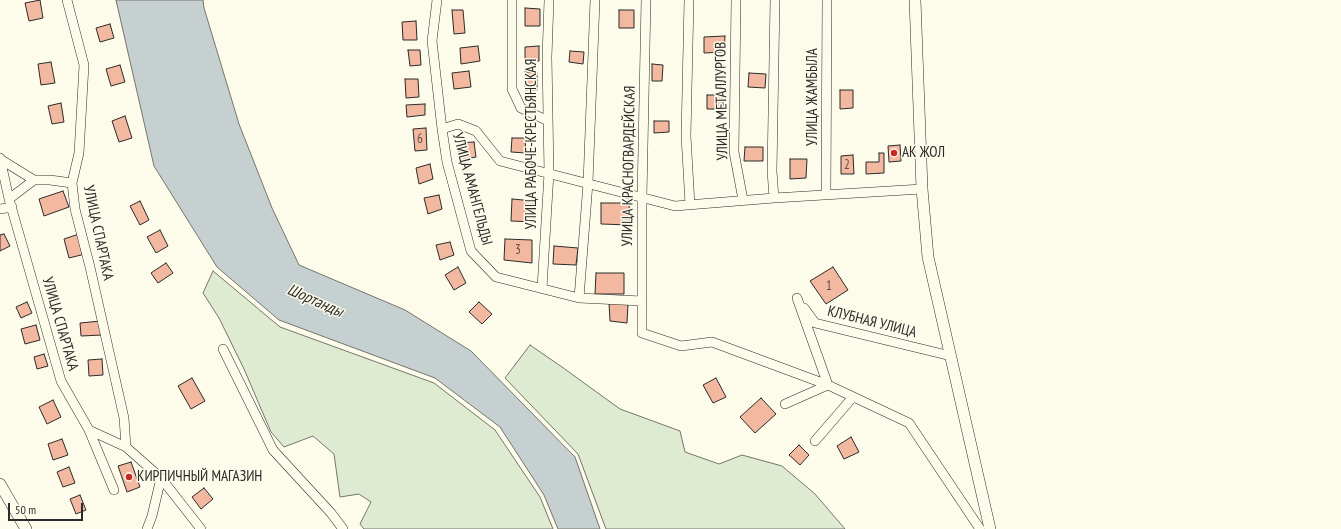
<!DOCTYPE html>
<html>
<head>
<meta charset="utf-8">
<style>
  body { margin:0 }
  #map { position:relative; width:1341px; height:529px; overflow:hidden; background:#fdfbea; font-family:"PT Sans Narrow",sans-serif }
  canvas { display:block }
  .scale { position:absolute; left:8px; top:503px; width:75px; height:18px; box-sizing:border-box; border:2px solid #2b2b2b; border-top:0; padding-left:5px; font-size:12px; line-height:14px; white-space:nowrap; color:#2b2b2b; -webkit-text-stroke:3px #fdfbea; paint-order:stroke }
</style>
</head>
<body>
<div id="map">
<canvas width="1341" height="529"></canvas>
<div class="scale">50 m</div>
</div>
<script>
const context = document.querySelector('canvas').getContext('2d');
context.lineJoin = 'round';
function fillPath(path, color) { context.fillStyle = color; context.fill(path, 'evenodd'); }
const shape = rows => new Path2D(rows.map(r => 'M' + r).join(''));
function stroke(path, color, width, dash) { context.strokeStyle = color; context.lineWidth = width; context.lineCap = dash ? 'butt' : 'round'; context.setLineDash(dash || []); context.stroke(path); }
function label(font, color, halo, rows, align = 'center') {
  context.font = font + ' "PT Sans Narrow",sans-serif'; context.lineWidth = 3; context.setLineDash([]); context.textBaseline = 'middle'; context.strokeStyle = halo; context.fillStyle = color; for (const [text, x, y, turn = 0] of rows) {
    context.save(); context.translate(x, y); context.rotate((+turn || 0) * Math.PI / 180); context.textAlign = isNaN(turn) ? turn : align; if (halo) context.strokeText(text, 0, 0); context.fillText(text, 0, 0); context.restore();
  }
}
const green = shape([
  [213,271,280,327,434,383,495,430,540,497,553,529,364,529,360,524,371,502,359,494,340,497,334,454,313,436,284,447,271,432,244,369,219,318,203,293,213,271],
  [530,345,562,367,620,409,680,431,685,452,719,464,742,455,782,466,815,494,845,529,606,529,578,454,505,378,530,345]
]);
const water = shape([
  [116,0,203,0,204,8,239,124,272,208,299,265,405,310,471,351,575,457,600,529,558,529,544,495,500,427,435,378,279,320,217,267,154,166,116,0]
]);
const building = shape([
  [40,0,43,18,29,21,25,3,40,0],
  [525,8,540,9,540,26,525,26,525,8],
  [452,10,463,10,465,33,454,34,452,10],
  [619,10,634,10,634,28,619,28,619,10],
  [416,21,417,40,403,40,402,22,416,21],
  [110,24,114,38,100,42,96,28,110,24],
  [725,36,724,52,704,53,704,37,725,36],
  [478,46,480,61,461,64,460,48,478,46],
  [539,46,539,61,525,61,525,47,539,46],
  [408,50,420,50,421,65,410,66,408,50],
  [570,51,584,52,583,64,569,62,570,51],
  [51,62,55,83,41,85,38,64,51,62],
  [652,64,663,65,662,81,652,81,652,64],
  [120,65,125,82,111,86,106,69,120,65],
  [469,71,471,87,454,89,452,73,469,71],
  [525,72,537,72,537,90,525,90,525,72],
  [749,73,766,74,765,88,748,87,749,73],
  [405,79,418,79,419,97,406,98,405,79],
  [840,90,853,90,853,108,840,109,840,90],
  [707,95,723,95,723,109,707,109,707,95],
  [61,103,64,122,52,124,48,106,61,103],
  [425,104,425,115,407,117,406,105,425,104],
  [125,116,132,138,119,142,112,121,125,116],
  [654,121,669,121,669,132,654,133,654,121],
  [426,128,427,150,415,151,413,129,426,128],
  [512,138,525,138,526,153,511,152,512,138],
  [474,142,476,157,460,160,458,143,474,142],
  [900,145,901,161,889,162,888,146,900,145],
  [745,147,763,147,763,161,744,161,745,147],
  [879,153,884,153,884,173,866,174,866,162,879,162,879,153],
  [853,155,854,174,841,174,841,156,853,155],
  [790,159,807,159,806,178,790,179,790,159],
  [430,164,433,179,419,184,416,168,430,164],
  [63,191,69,207,44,216,39,199,63,191],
  [439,195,442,209,428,214,424,198,439,195],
  [512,199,534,201,534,222,511,221,512,199],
  [140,201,149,220,140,225,130,206,140,201],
  [601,203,629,203,630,225,601,224,601,203],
  [160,230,168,246,156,253,147,237,160,230],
  [4,234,10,246,0,251,0,235,4,234],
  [79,234,85,254,69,258,64,239,79,234],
  [505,239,532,240,532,263,504,260,505,239],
  [450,242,454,255,440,260,436,245,450,242],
  [554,246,578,248,576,265,553,264,554,246],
  [166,263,173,273,158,283,151,273,166,263],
  [458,267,466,283,454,290,445,275,458,267],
  [833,267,848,290,826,304,810,281,833,267],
  [596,273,624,273,624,294,595,294,596,273],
  [27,302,32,313,21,318,16,307,27,302],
  [479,302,492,314,482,324,469,312,479,302],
  [609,303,628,304,627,323,610,321,609,303],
  [101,321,102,335,81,336,80,323,101,321],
  [36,325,40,340,25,344,21,329,36,325],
  [44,354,48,366,37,369,34,357,44,354],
  [102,359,103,375,89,376,88,360,102,359],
  [192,378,205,401,191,409,178,386,192,378],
  [716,378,726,397,713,403,703,385,716,378],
  [761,398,776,414,755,433,740,417,761,398],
  [53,400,61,417,47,424,39,407,53,400],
  [851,437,859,452,844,459,837,446,851,437],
  [62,439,68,455,53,460,48,444,62,439],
  [799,445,809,455,800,465,789,455,799,445],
  [131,462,140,487,127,492,118,466,131,462],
  [69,467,75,483,63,487,57,472,69,467],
  [204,488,213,499,201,509,192,497,204,488],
  [80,495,86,510,76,514,70,499,80,495]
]);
const minor = shape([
  [67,0,84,65,79,153,72,183,75,209,90,267,124,418,126,447],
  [437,0,432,41,442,129,447,162,471,251,496,277,579,298,642,301],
  [512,0,512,89,521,108,548,121],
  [646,0,642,197,642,333,681,346,712,342,828,385],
  [689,0,686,136,690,205],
  [736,0,734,152,743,200],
  [442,129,458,124,476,131,500,161,675,206,774,198,922,189],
  [0,158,9,199,61,381,89,430,114,490],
  [0,159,34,180,50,180,72,183],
  [826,195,827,0],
  [774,198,772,171,775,0],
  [9,199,34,180],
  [0,209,12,207],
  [542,288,549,173,547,57,549,0],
  [579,298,588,183,595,0],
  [797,298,828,385,909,423,980,529],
  [804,308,815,323,951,356],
  [223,349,273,450,331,513,343,529],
  [785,404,828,385],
  [89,430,126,447,161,478,201,529],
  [815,441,853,397],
  [147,529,152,516,161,478]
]);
const tertiary = shape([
  [915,0,922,189,928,257,990,529],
  [0,484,26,529]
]);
const markers = [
  [894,153,4,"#c62828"],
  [129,477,4,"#c62828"]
];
const numberNames = [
  ["6",420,139],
  ["2",847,165],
  ["3",518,250],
  ["1",829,286]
];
const streetNames = [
  ["УЛИЦА ЖАМБЫЛА",813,97,-90],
  ["УЛИЦА МЕТАЛЛУРГОВ",722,101,-91],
  ["УЛИЦА РАБОЧЕ-КРЕСТЬЯНСКАЯ",532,144,-90],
  ["УЛИЦА КРАСНОГВАРДЕЙСКАЯ",629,166,-89],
  ["УЛИЦА АМАНГЕЛЬДЫ",472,189,75],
  ["УЛИЦА СПАРТАКА",98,233,78],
  ["КЛУБНАЯ УЛИЦА",872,322,14],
  ["УЛИЦА СПАРТАКА",60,324,74]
];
const poiNames = [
  ["АК ЖОЛ",902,153],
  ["КИРПИЧНЫЙ МАГАЗИН",137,477]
];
const waterNames = [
  ["Шортанды",315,301,24]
];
fillPath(green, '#deebd1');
stroke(green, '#74746e', 1);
fillPath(water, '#c7d0d0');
stroke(water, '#74746e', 1);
fillPath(building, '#f2b8a0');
stroke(building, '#2b2b2b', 1);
stroke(minor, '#2b2b2b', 10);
stroke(tertiary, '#2b2b2b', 12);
stroke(minor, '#fdfbea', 9);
stroke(tertiary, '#fdfbea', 11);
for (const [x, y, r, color] of markers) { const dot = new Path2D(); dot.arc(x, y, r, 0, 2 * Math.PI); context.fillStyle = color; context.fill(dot); stroke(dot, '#fdfbea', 1.5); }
label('13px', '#5d4e48', null, numberNames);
label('15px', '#2b2b2b', '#fdfbea', streetNames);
label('15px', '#2b2b2b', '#fdfbea', poiNames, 'left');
label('italic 16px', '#2b2b2b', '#fdfbea', waterNames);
</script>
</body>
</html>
